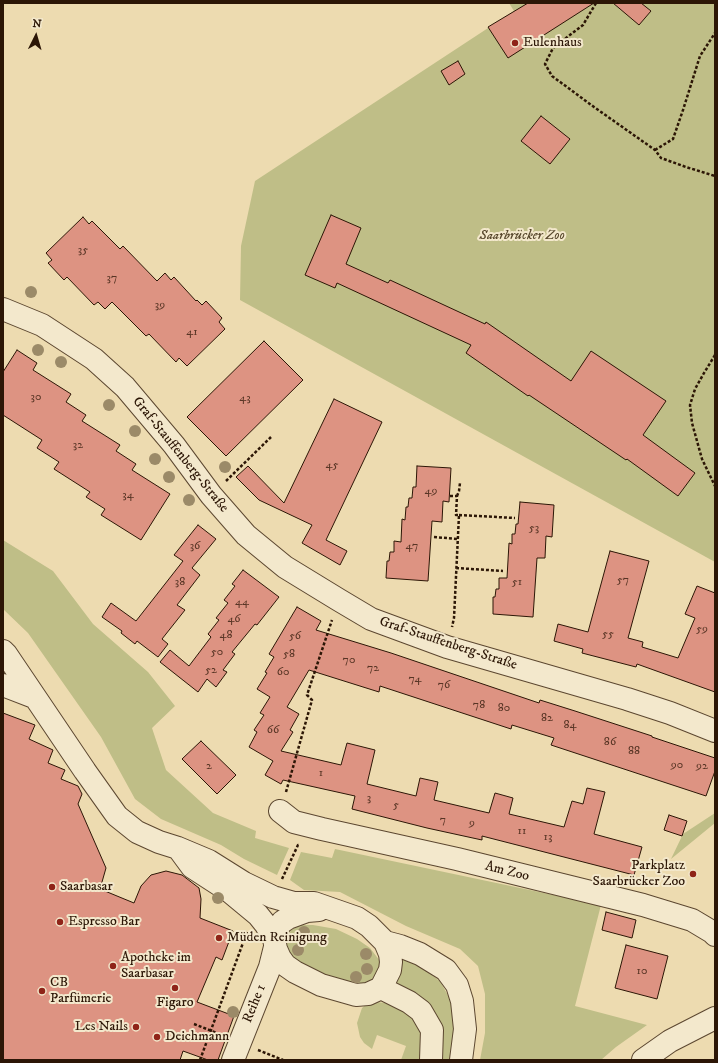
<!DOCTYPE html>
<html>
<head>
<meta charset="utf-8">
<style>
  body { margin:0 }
  #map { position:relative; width:718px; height:1063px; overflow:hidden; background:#eddbb0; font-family:"IM FELL DW Pica",serif }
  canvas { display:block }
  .frame { position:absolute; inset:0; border:4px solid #2c1606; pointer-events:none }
  .north { position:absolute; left:16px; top:16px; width:40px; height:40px; -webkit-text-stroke:3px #f3e8cc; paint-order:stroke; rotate:5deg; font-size:11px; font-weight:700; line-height:16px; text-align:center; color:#2c1606 }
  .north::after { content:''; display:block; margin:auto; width:14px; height:18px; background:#2c1606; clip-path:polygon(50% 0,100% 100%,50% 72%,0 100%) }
</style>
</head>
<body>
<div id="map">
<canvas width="718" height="1063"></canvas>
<div class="frame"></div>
<div class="north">N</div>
</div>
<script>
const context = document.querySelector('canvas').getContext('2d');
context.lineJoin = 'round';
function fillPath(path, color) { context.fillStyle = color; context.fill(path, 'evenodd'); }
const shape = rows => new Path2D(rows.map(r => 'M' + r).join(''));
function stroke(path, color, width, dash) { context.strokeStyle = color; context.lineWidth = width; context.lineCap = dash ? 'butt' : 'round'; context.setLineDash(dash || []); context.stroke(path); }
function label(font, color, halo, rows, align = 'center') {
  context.font = font + ' "IM FELL DW Pica",serif'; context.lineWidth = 4; context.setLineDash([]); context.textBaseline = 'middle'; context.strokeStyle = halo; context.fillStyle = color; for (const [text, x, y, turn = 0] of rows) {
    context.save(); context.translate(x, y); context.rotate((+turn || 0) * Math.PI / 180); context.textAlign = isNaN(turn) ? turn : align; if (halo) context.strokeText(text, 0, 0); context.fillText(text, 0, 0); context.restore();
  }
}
const green = shape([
  [509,3,715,3,715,562,240,300,241,246,255,181,514,11],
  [3,540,53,571,93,624,148,672,175,706,152,728,166,770,213,813,256,831,255,838,289,848,277,875,244,859,221,845,161,819,135,799,101,737,28,633,3,609],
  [715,813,715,823,671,859,683,834],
  [335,849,601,905,575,1006,647,1025,616,1047,601,1060,480,1060,485,1033,485,994,478,966,460,949,406,926,340,892,304,890,290,880,301,852,332,858],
  [300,925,313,925,336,929,357,939,370,948,380,961,380,972,371,983,358,986,334,983,291,961,285,945,288,932],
  [402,958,422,968,440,981,450,999,454,1015,454,1034,451,1060,441,1060,395,986,400,972],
  [370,1001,385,1003,395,1005,416,1021,422,1032,420,1060,401,1060,406,1046,377,1035,372,1049,364,1043,360,1037,357,1023,362,1008]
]);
const building = shape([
  [528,3,594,3,508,58,488,27,528,3],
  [613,3,641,3,651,11,639,25,613,3],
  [458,61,465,74,449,85,441,71,458,61],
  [541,116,570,139,550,164,521,141,541,116],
  [331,215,361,228,346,264,388,283,390,280,485,324,486,322,571,381,591,351,666,401,643,435,695,473,678,496,627,459,626,460,529,395,528,396,466,353,471,345,337,283,335,288,305,275,331,215],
  [83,217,89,224,92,221,120,249,123,246,157,281,165,273,171,280,174,277,196,301,197,300,202,305,206,301,222,318,219,322,225,329,187,366,179,358,176,362,149,334,146,336,112,302,105,309,98,302,94,305,67,277,64,280,48,263,52,260,46,253,83,217],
  [264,341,303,380,226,456,187,417,264,341],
  [17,350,37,363,33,370,71,394,66,402,86,415,82,421,120,445,116,451,136,464,132,470,170,494,141,540,101,515,105,509,86,497,90,492,54,469,59,462,37,448,42,440,3,415,3,372,17,350],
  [334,399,382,422,326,540,347,551,340,565,302,543,312,525,259,500,236,477,248,466,284,503,334,399],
  [417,466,451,468,449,502,443,501,442,522,432,521,428,581,386,578,387,561,389,561,390,552,394,552,394,541,401,542,402,519,405,520,406,507,408,507,409,498,412,498,413,487,416,487,417,466],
  [520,502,554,505,552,537,546,536,545,558,537,558,533,617,493,614,493,597,495,597,496,589,499,589,499,578,507,578,509,543,512,544,512,534,515,534,516,524,518,524,520,502],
  [198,525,216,539,192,568,200,575,177,605,185,610,162,639,168,644,158,657,137,641,135,644,121,633,122,631,102,617,111,603,136,621,183,561,174,555,198,525],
  [610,551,649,561,628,638,643,642,642,647,678,658,695,618,685,614,697,586,715,593,715,692,637,664,636,667,582,653,583,649,554,641,558,624,588,632,610,551],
  [243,570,279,597,257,625,255,624,232,652,235,654,223,670,227,672,216,687,207,679,198,692,160,662,170,650,189,666,211,637,208,634,219,620,216,618,228,603,224,600,235,586,232,584,243,570],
  [297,607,321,621,316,630,391,653,539,703,540,700,575,711,652,736,652,737,715,758,715,771,706,796,551,745,554,738,512,725,511,729,380,686,379,692,309,670,287,707,299,714,290,730,293,732,281,751,341,765,347,743,375,750,367,784,416,796,420,778,438,782,434,800,489,813,495,793,513,798,509,814,564,827,572,801,583,804,587,788,605,792,594,834,642,847,634,875,482,836,482,840,427,828,352,809,355,796,283,780,281,784,265,775,273,761,249,747,257,732,254,730,264,715,260,713,270,697,257,689,267,673,265,672,274,657,269,654,297,607],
  [3,713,35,725,29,739,53,750,48,763,65,770,61,779,78,786,82,794,78,804,106,868,100,889,134,903,141,886,151,875,166,871,182,875,199,888,201,899,200,918,233,931,222,960,216,957,197,1002,234,1016,218,1060,208,1060,183,1051,180,1060,3,1060,3,713],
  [201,741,236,775,217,794,182,759,201,741],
  [669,815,687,821,682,836,664,830,669,815],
  [606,912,636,920,632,938,602,930,606,912],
  [626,945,668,956,657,999,615,988,626,945]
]);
const path = shape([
  [596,3,583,25,553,48,545,64,552,76,594,107,655,150,661,158,686,167,715,176],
  [655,150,673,139,683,110,700,56,715,33],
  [715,355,704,373,695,389,690,405,692,423,702,459,715,486],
  [226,481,271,437],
  [450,496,457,496,456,515,459,515,454,618,452,627],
  [457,496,459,491,460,483],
  [459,515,515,518],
  [434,537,458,539],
  [456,568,503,571],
  [286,792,312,700,307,695,332,620],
  [282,879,298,845,299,845],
  [194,1024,222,1035],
  [258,1050,283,1060],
  [200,1060,247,932]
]);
const minor = shape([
  [3,309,42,325,94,359,125,387,174,445,211,495,246,535,285,567,339,600,371,619,447,647,627,699,670,713,715,731],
  [3,651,6,654,85,771,117,816,137,832,159,842,178,848,209,861,244,883,273,897,294,903,314,903,357,918,369,926,385,942,390,954,391,962,390,970,381,988,368,994,356,995,321,985,295,972,285,965,280,958,276,949,274,939,266,925,258,915,229,891,192,867,178,848],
  [3,685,34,697],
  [280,811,294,822,322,829,457,859,643,905,692,920,712,932,715,935],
  [274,939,278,927,282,922,288,918,307,911,319,910],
  [385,942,400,946,420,954,446,970,457,985,462,1001,465,1029,461,1060],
  [381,988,409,1002,421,1011,432,1030,431,1060],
  [233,1060,270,967,275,947],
  [643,1060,670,1041,715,1018]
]);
const trees = [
  [31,292],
  [38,350],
  [61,362],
  [109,405],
  [135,431],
  [155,459],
  [225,467],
  [169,477],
  [189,500],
  [218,898],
  [304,932],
  [298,950],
  [366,954],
  [367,969],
  [356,977],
  [233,1012]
];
const markers = [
  [515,43,4,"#8f2418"],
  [693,874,4,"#8f2418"],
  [52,887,4,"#8f2418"],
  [60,922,4,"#8f2418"],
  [219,938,4,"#8f2418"],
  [113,966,4,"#8f2418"],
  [175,988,4,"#8f2418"],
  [42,991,4,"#8f2418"],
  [136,1027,4,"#8f2418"],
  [157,1037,4,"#8f2418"]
];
const numberNames = [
  ["35",83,251],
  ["37",112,279],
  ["39",160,306],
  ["41",192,333],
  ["30",36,398],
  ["43",245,399],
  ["32",78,446],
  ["45",332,466],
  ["49",431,492],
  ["34",128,496],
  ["53",534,529],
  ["36",195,547],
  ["47",412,547],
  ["57",623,581],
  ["38",180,583],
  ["51",517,583],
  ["44",242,603],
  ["46",234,620],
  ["59",702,630],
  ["55",608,635],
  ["48",226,636],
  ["56",295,637],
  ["50",217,653],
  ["58",289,655],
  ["70",349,661],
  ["72",373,669],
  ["52",211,671],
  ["60",283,673],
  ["74",415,680],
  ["76",444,686],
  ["78",479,706],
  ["80",504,709],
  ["82",547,719],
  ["84",570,726],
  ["66",273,731],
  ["86",610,743],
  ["88",634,752],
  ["90",677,766],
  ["2",209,767],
  ["92",702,767],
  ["1",321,774],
  ["3",369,799],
  ["5",396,806],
  ["7",443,821],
  ["9",472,824],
  ["11",522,832],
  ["13",548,838],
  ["10",642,972]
];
const poiNames = [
  ["Eulenhaus",523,43],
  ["Parkplatz",685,866,"right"],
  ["Saarbrücker Zoo",685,882,"right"],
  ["Saarbasar",60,887],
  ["Espresso Bar",68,922],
  ["Müden Reinigung",227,938],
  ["Apotheke im",121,958],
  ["Saarbasar",121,974],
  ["CB",50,983],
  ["Parfümerie",50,999],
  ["Figaro",175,1003,"center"],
  ["Les Nails",128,1027,"right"],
  ["Deichmann",165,1037]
];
const parkNames = [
  ["Saarbrücker Zoo",522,236]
];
const streetNames = [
  ["Graf-Stauffenberg-Straße",180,455,51],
  ["Graf-Stauffenberg-Straße",448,644,18],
  ["Am Zoo",507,872,14],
  ["Reihe 1",255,1004,-68]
];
fillPath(green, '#bfbe87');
fillPath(building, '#dd9382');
stroke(building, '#2c1606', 1);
stroke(minor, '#5c4730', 24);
stroke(path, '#2c1606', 2.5, [3, 2]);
stroke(minor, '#f3e8cc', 22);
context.fillStyle = '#9b8a68';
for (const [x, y] of trees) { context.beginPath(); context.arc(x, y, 6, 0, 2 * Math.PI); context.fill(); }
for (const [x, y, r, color] of markers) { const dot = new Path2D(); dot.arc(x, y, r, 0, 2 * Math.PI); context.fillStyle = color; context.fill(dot); stroke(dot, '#f3e8cc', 1.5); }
label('12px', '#583525', null, numberNames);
label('14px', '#2c1606', '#f3e8cc', poiNames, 'left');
label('italic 14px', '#58482d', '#f3e8cc', parkNames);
label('14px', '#2c1606', '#f3e8cc', streetNames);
</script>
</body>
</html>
